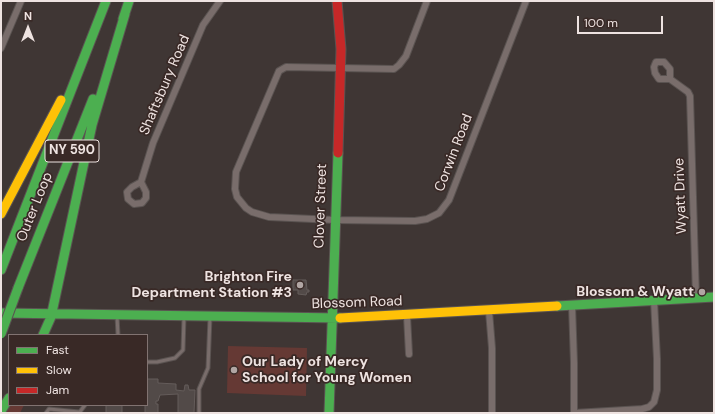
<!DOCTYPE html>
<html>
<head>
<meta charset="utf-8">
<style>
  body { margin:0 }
  #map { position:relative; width:715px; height:414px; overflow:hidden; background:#3f3634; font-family:"DM Sans",sans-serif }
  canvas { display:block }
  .frame { position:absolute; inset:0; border:2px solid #eee3e1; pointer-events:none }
  .legend { position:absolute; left:8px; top:334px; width:140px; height:72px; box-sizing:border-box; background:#392926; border:1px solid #817371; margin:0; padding:5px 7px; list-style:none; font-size:12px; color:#eee3e1 }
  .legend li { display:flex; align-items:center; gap:8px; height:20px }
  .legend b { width:20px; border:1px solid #817371 }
  .north { position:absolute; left:8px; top:8px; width:40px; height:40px; -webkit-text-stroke:3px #392926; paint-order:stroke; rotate:0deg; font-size:11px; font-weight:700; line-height:16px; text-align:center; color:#eee3e1 }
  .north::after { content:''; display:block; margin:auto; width:14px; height:18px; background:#eee3e1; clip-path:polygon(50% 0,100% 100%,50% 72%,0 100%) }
  .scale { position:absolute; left:577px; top:16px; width:86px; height:18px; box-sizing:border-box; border:2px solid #eee3e1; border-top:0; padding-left:5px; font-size:12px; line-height:14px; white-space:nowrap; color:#eee3e1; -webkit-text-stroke:3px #392926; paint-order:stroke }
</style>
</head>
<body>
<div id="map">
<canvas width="715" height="414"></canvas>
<div class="frame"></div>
<ul class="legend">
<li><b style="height:5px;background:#4caf50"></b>Fast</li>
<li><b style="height:5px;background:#ffc107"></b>Slow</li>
<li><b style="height:5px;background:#c62828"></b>Jam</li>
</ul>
<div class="north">N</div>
<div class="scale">100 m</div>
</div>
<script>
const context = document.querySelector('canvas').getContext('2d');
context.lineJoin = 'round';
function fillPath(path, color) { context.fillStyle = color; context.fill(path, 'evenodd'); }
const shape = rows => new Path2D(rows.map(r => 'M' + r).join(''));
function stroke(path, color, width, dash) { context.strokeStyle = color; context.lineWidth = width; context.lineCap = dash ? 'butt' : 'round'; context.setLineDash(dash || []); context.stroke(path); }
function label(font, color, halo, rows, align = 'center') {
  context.font = font + ' "DM Sans",sans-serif'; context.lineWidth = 3.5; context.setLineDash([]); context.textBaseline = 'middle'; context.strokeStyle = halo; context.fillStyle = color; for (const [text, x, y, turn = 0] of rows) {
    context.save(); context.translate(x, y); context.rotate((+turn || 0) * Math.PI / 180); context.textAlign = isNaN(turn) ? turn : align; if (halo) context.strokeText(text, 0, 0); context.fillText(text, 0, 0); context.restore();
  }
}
const green = shape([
  [228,346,307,348,306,396,227,393],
  [11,405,24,405,20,413,6,413]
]);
const building = shape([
  [293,280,306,280,307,290,309,290,309,292,307,292,306,295,298,294,298,290,293,290,293,280],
  [147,379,158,379,158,383,176,384,176,390,184,391,185,385,188,385,189,390,195,390,194,413,178,413,178,394,160,395,158,401,156,401,156,404,158,404,158,413,145,413,145,405,147,405,147,379],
  [106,405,122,405,122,413,106,413,106,405]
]);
const lane = shape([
  [117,316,118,335],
  [147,362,157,362,175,358,183,350,184,317],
  [46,413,49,409,79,412],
  [79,413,85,405],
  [199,413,199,389,208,368,210,317]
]);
const street = shape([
  [427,1,406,56,399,65,394,69,286,67,279,71,236,172,235,189,237,197,246,208,252,212,269,217,335,220,415,221,427,219,439,213,449,200,526,1],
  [1,48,21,1],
  [670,79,670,69,664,62,656,62,654,67,655,73,659,79,670,79,688,92,690,96,696,298],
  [141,182,153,143,203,25,220,1],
  [141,182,146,192,146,198,142,203,134,204,128,199,127,192,132,187,141,182],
  [572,305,574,363,574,413],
  [489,311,492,348,492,413],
  [407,316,409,354],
  [574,413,642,409,649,407,654,402,657,390,657,359,654,300]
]);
const fast = shape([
  [123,19,129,1],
  [1,270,106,1],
  [18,288,93,99],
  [557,306,714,297],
  [1,313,340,318],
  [43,335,51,317,92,125,125,14],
  [1,411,9,398],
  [329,413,338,153]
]);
const slow = shape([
  [1,214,61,100],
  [340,318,557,306]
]);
const jam = shape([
  [337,1,341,49,338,153]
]);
const fastBridge = shape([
  [1,334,18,288]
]);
const markers = [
  [300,285,4,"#b1a6a4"],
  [702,292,4,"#b1a6a4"],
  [234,370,4,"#b1a6a4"]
];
const shields = [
  [72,151,54]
];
const shieldNames = [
  ["NY 590",72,151]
];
const streetNames = [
  ["Shaftsbury Road",165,85,-67],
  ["Corwin Road",454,153,-69],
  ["Wyatt Drive",681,196,-92],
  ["Clover Street",321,206,-88],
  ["Outer Loop",35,207,-68],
  ["Blossom Road",357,303,-2]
];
const poiNames = [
  ["Brighton Fire",292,277],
  ["Department Station #3",292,293],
  ["Blossom & Wyatt",694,292],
  ["Our Lady of Mercy",242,362,"left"],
  ["School for Young Women",242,378,"left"]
];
fillPath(green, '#653934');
fillPath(building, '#524a48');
stroke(building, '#645c5a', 1);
stroke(lane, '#5a5351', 5);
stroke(street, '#5a5351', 8);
stroke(fast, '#5a5351', 11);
stroke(slow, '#5a5351', 11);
stroke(jam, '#5a5351', 11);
stroke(lane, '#796d6b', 3);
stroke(street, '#796d6b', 6);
stroke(fast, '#4caf50', 9);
stroke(slow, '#ffc107', 9);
stroke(jam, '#c62828', 9);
stroke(fastBridge, '#5a5351', 11, []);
stroke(fastBridge, '#4caf50', 9);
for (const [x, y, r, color] of markers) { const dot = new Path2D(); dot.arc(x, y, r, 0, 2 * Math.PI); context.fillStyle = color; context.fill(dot); stroke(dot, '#392926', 1.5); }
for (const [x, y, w] of shields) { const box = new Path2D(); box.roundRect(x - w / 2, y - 11, w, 22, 3); context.fillStyle = '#392926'; context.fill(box); stroke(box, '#eee3e1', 1); }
label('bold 13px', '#eee3e1', null, shieldNames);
label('14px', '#eee3e1', '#392926', streetNames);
label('bold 14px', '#eee3e1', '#392926', poiNames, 'right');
</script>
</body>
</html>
